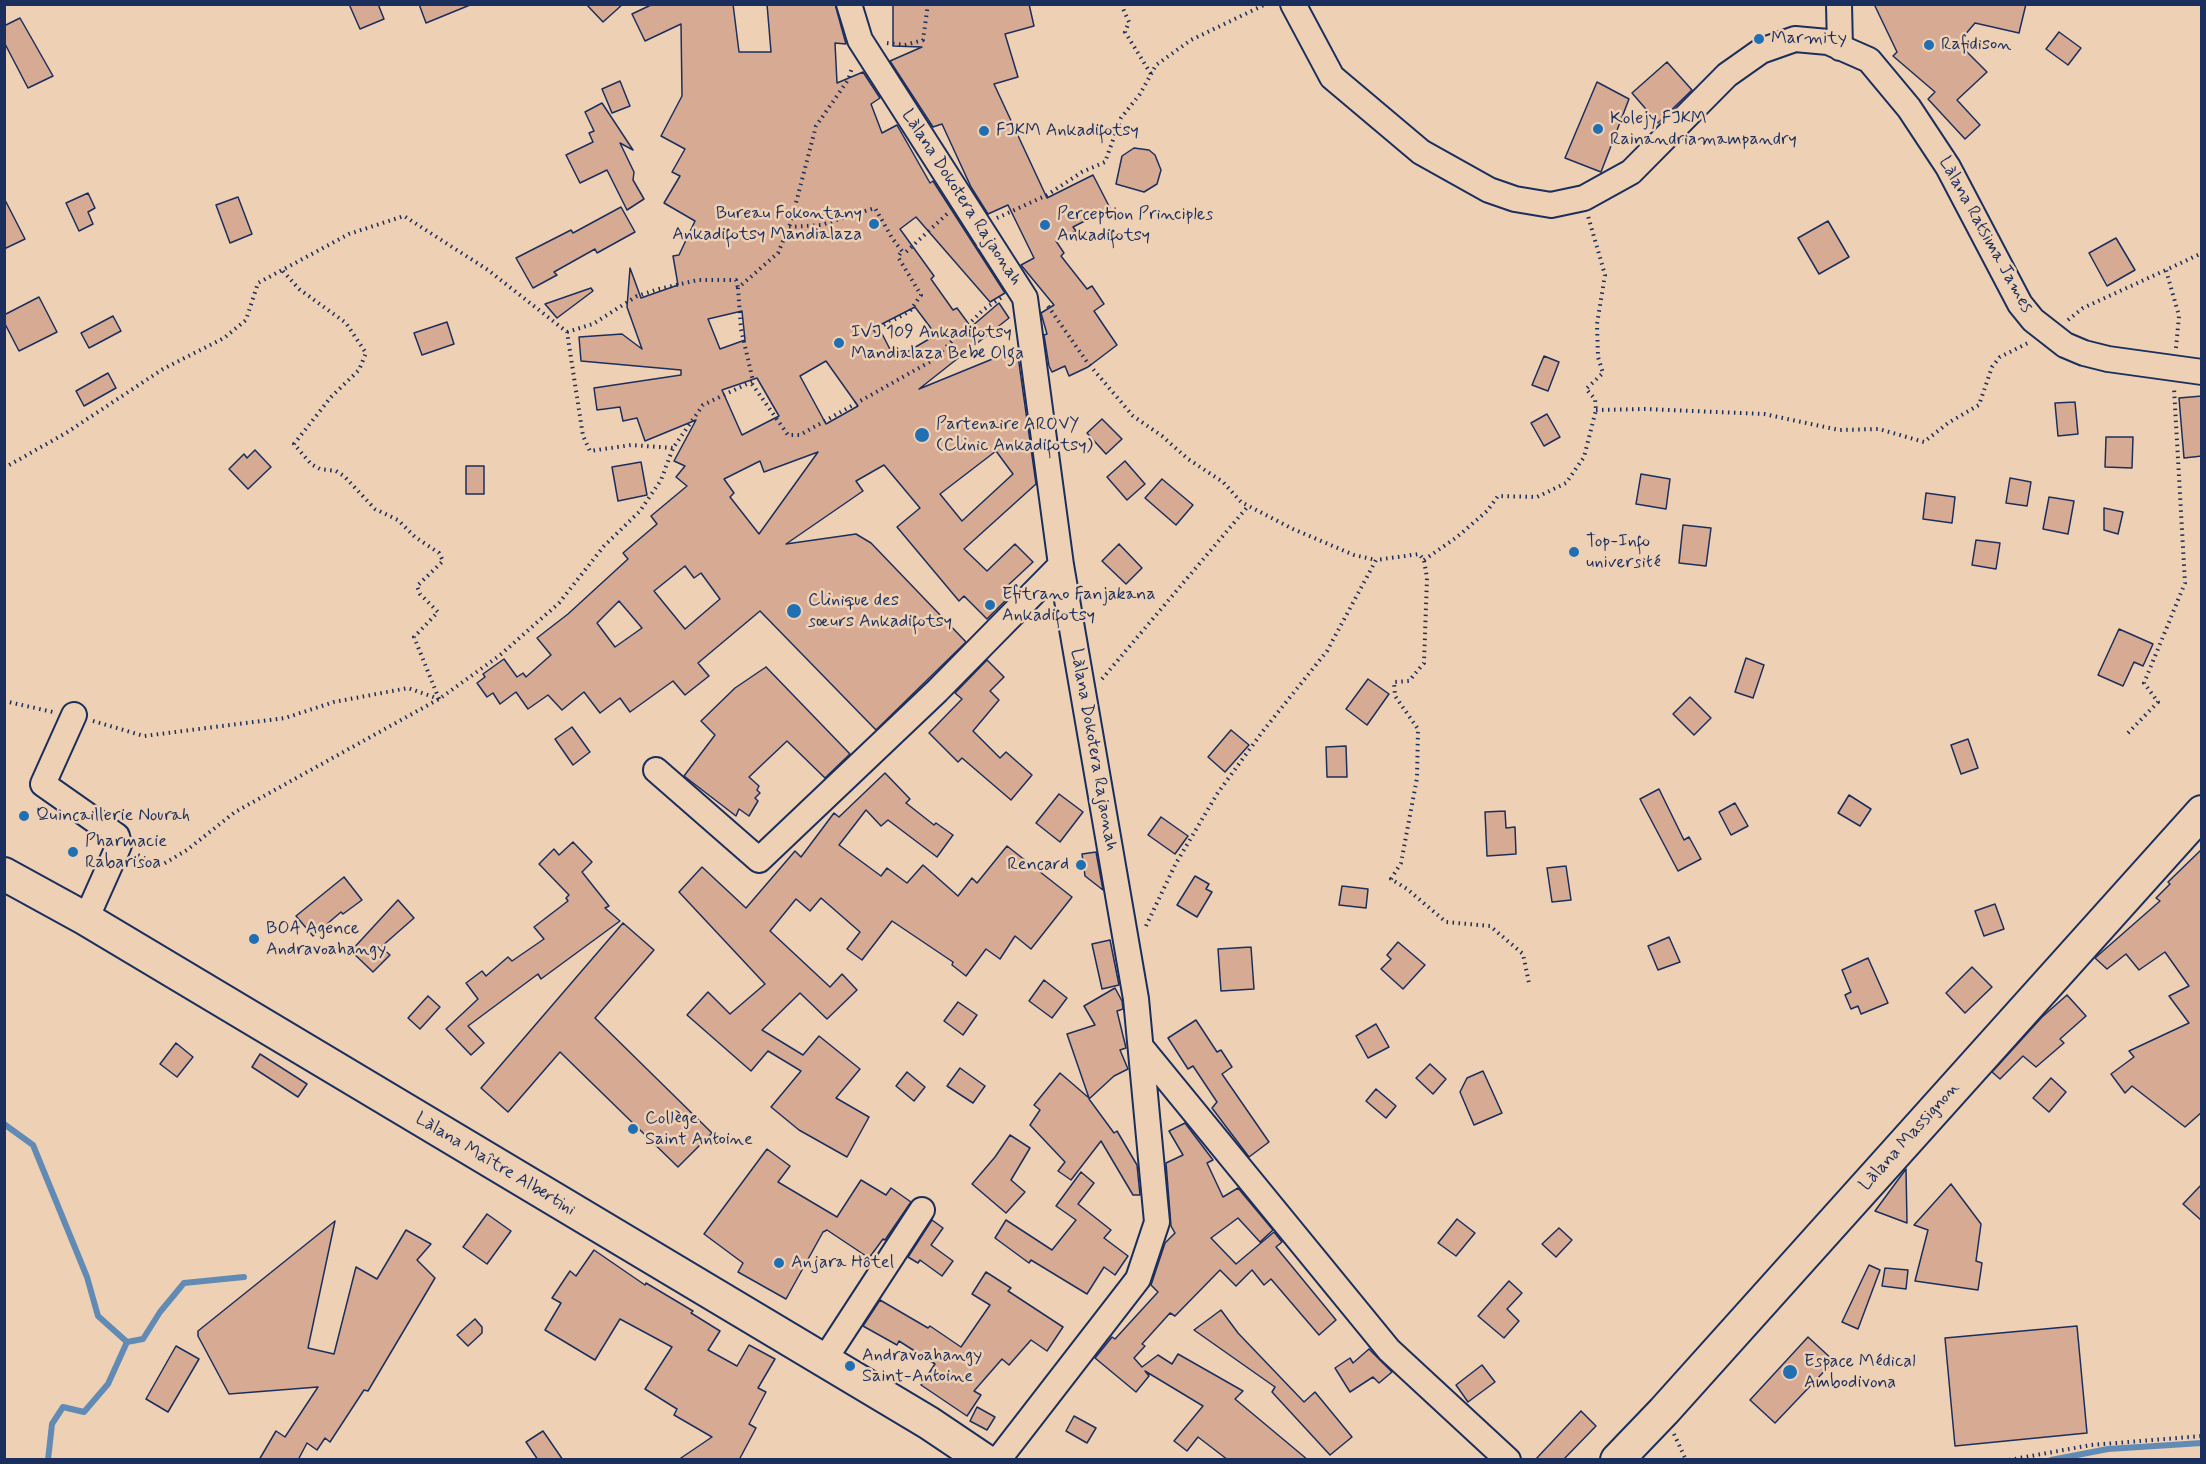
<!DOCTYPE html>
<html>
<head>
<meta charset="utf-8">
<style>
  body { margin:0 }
  #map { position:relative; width:2206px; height:1464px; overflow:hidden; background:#eed1b5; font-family:Mynerve,sans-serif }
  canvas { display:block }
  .frame { position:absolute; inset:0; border:6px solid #1b2f5e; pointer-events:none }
</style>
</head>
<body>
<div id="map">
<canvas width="2206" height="1464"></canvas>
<div class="frame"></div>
</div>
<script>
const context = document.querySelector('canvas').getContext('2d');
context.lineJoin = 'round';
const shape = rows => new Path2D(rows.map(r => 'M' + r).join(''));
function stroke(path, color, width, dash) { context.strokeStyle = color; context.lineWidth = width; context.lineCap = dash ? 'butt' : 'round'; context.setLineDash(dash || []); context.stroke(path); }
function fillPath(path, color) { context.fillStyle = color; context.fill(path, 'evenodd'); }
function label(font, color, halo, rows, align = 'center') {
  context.font = font + ' Mynerve,sans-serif'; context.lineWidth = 5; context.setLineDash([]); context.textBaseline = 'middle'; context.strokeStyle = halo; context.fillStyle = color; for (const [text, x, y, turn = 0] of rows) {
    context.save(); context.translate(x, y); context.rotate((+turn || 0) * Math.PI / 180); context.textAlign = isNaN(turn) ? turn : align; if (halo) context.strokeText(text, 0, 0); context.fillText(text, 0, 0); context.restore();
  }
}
const stream = shape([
  [4,1124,33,1145,87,1277,98,1316,127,1342],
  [48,1460,52,1424,63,1407,84,1412,108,1384,127,1342,143,1339,160,1312,184,1283,244,1277],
  [2051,1460,2108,1449,2202,1443]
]);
const building = shape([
  [349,4,378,4,384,19,360,29,349,4],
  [419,4,470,4,470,5,426,23,419,4],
  [586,4,623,4,603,22,586,4],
  [653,4,733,4,739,52,771,52,767,4,835,4,846,44,835,43,837,83,863,72,880,98,871,104,882,133,897,125,930,183,933,181,1005,293,990,302,916,217,900,229,934,276,931,279,953,310,957,308,971,327,999,303,1009,318,919,389,1017,349,1036,484,964,549,987,571,1015,544,1033,562,1004,589,1011,595,987,619,964,596,959,601,897,527,920,508,884,465,856,481,863,491,786,544,856,534,871,543,966,642,876,730,760,611,698,663,709,676,685,695,673,681,630,712,620,698,600,713,584,692,562,710,548,695,528,709,516,692,500,704,493,693,487,697,477,683,485,677,483,674,504,659,517,677,523,673,526,677,551,655,537,638,568,614,628,559,623,553,657,524,651,516,687,486,676,477,685,466,674,461,696,420,645,441,637,418,623,421,620,407,597,410,594,388,681,375,681,370,581,361,579,337,622,334,642,349,627,307,630,268,641,298,678,285,673,256,679,255,695,221,664,203,680,176,672,172,685,149,661,136,682,96,681,24,645,41,632,14,653,4],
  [915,307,936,335,895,359,878,326,915,307],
  [742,311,745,340,720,349,708,319,742,311],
  [826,361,858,406,826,424,800,376,826,361],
  [757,378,779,416,742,435,722,390,757,378],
  [996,451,1013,474,962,521,940,494,996,451],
  [818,452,759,534,730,497,734,493,724,479,760,461,764,472,818,452],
  [685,566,694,578,701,573,720,599,685,629,654,591,685,566],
  [619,601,642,628,615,647,597,623,619,601],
  [893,4,1029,4,1034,26,1005,34,1018,77,994,84,1047,198,1093,175,1110,208,1073,227,1076,231,1056,241,1064,253,1061,256,1087,289,1092,286,1104,304,1094,311,1117,345,1088,367,1069,376,1065,366,1052,372,1049,366,1044,335,1047,334,1041,313,1054,305,1021,265,1034,258,1008,205,988,214,971,187,942,124,933,127,890,61,922,47,893,46,893,4],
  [1874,4,2026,4,2019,33,1975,23,1958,43,1987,72,1957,100,1980,125,1965,139,1928,99,1935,92,1893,56,1897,52,1874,4],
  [20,18,53,76,28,88,4,42,4,26,20,18],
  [2059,32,2081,48,2068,65,2046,49,2059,32],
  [1667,62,1692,90,1658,123,1632,93,1667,62],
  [620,81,630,106,612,113,602,89,620,81],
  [1597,82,1629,99,1601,172,1565,158,1597,82],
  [602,103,633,150,620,143,634,172,633,180,644,199,627,210,607,170,580,183,566,155,593,142,589,133,594,131,585,112,602,103],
  [1134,148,1149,150,1155,155,1161,170,1157,184,1144,192,1116,184,1122,156,1134,148],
  [88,193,95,208,88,212,93,224,79,231,66,203,88,193],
  [238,197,252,234,230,243,216,205,238,197],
  [4,198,25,239,4,249,4,198],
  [621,207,635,232,597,253,595,249,554,272,557,275,533,288,516,258,571,230,573,233,621,207],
  [1828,221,1849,257,1819,274,1798,238,1828,221],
  [2116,238,2135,270,2107,286,2089,253,2116,238],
  [591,288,593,291,557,318,545,304,591,288],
  [39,297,57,332,19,351,4,322,4,315,39,297],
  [113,316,121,331,89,348,81,333,113,316],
  [447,322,454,344,422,355,414,333,447,322],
  [1544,356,1559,362,1548,391,1532,385,1544,356],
  [108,373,116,388,84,406,76,391,108,373],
  [2202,396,2202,456,2184,458,2179,398,2202,396],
  [2075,402,2078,434,2058,436,2055,403,2075,402],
  [1547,414,1560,437,1544,446,1531,423,1547,414],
  [1102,419,1122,439,1106,454,1087,433,1102,419],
  [2106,437,2133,437,2132,468,2105,467,2106,437],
  [255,450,271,467,248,489,229,469,244,454,247,458,255,450],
  [1125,461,1145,484,1127,500,1107,477,1125,461],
  [641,462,647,495,618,501,612,467,641,462],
  [466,466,484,466,484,494,466,494,466,466],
  [1641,474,1670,479,1666,509,1636,504,1641,474],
  [2010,478,2031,482,2027,506,2006,503,2010,478],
  [1162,479,1193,505,1176,525,1145,498,1162,479],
  [1926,493,1955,497,1952,523,1923,519,1926,493],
  [2049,497,2074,501,2068,534,2043,529,2049,497],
  [2104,508,2123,512,2118,534,2104,530,2104,508],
  [1683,525,1711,528,1706,566,1679,563,1683,525],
  [1976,540,2000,543,1996,569,1972,565,1976,540],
  [1119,544,1142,568,1126,584,1102,561,1119,544],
  [2119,629,2153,644,2143,666,2134,662,2123,686,2098,675,2119,629],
  [1746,658,1764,665,1753,698,1735,692,1746,658],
  [987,660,1004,677,990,691,999,700,973,731,1000,758,1006,752,1032,775,1011,800,962,758,958,762,929,733,962,699,955,693,987,660],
  [766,667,850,754,825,778,787,741,749,777,759,786,757,790,760,793,755,798,758,801,749,816,739,809,736,816,684,776,715,735,701,721,735,688,766,667],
  [1368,679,1389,694,1367,725,1346,709,1368,679],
  [1690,697,1711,718,1694,735,1673,714,1690,697],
  [572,727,590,752,573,765,555,739,572,727],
  [1231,730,1249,745,1225,772,1208,757,1231,730],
  [1968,739,1978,768,1961,774,1951,745,1968,739],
  [1346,746,1347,777,1327,777,1326,747,1346,746],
  [885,773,910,799,906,803,934,825,936,823,953,835,937,857,888,820,881,826,866,810,839,845,881,876,887,868,907,883,923,865,958,896,972,878,977,883,1007,846,1072,897,1031,949,1015,936,1000,959,986,949,966,976,952,965,953,962,892,921,862,960,847,949,860,932,821,898,810,911,796,899,770,931,830,987,842,974,857,990,827,1019,800,993,762,1030,803,1055,819,1036,860,1069,836,1098,869,1117,847,1157,799,1130,771,1107,801,1071,768,1051,751,1071,687,1015,708,992,730,1014,765,984,679,892,702,867,746,908,795,851,801,857,834,813,839,817,885,773],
  [1659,789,1684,840,1689,837,1701,859,1678,871,1640,799,1659,789],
  [1059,794,1083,812,1060,842,1036,823,1059,794],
  [1849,795,1871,809,1860,826,1838,813,1849,795],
  [1735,803,1748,826,1731,835,1719,812,1735,803],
  [1505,811,1506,828,1515,827,1516,854,1487,856,1485,812,1505,811],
  [1161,817,1188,836,1175,854,1148,835,1161,817],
  [573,842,592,862,582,872,609,906,605,908,620,921,541,979,538,974,468,1026,484,1043,471,1055,446,1029,478,999,466,983,482,971,486,976,508,957,512,961,544,939,534,927,568,901,566,898,569,895,539,864,554,849,559,855,573,842],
  [2202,849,2202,1112,2185,1127,2132,1086,2125,1093,2111,1074,2134,1057,2129,1051,2189,1023,2169,996,2189,986,2165,952,2139,970,2126,954,2107,969,2095,958,2160,901,2156,898,2170,884,2168,882,2202,849],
  [1096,852,1103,890,1085,876,1082,854,1096,852],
  [1566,866,1571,900,1552,902,1547,868,1566,866],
  [1195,876,1209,884,1206,889,1212,892,1197,917,1177,905,1195,876],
  [344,877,362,900,343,914,341,912,313,936,296,916,344,877],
  [1342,886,1368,889,1366,908,1339,905,1342,886],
  [398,900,414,918,381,947,390,955,373,972,351,951,398,900],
  [1995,904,2004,929,1984,936,1975,911,1995,904],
  [623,923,654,950,595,1018,712,1133,678,1167,560,1052,508,1112,481,1088,623,923],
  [1669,937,1680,962,1658,970,1648,946,1669,937],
  [1110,940,1119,985,1102,989,1092,944,1110,940],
  [1398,942,1425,965,1403,989,1381,969,1391,959,1387,955,1398,942],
  [1251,947,1254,989,1221,991,1218,949,1251,947],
  [1868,958,1888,1003,1861,1014,1858,1006,1851,1009,1845,995,1851,992,1842,970,1868,958],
  [1972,967,1992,987,1965,1013,1946,993,1972,967],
  [1044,980,1067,998,1052,1018,1029,1001,1044,980],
  [1115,988,1122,1001,1123,1009,1117,1011,1126,1048,1120,1050,1128,1069,1114,1076,1089,1099,1114,1133,1117,1131,1137,1165,1140,1195,1133,1195,1101,1141,1071,1180,1058,1171,1065,1162,1030,1125,1040,1110,1034,1105,1060,1073,1089,1098,1067,1034,1095,1025,1084,1006,1115,988],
  [2067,995,2086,1016,2060,1039,2064,1043,2036,1067,2023,1056,2000,1079,1992,1072,2042,1017,2067,995],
  [428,996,440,1007,420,1029,408,1018,428,996],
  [958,1002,977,1015,963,1035,944,1021,958,1002],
  [1196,1020,1217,1052,1221,1050,1232,1067,1222,1074,1269,1142,1249,1157,1212,1108,1217,1102,1193,1066,1188,1069,1168,1038,1196,1020],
  [1376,1024,1389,1047,1368,1058,1356,1036,1376,1024],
  [176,1043,193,1057,177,1077,160,1064,176,1043],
  [260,1054,307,1084,298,1097,252,1067,260,1054],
  [1430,1064,1446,1079,1433,1094,1416,1078,1430,1064],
  [960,1068,985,1086,973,1103,947,1086,960,1068],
  [1483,1071,1502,1113,1474,1125,1460,1092,1467,1078,1483,1071],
  [907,1072,925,1087,914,1101,896,1086,907,1072],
  [2051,1078,2066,1092,2049,1112,2033,1098,2051,1078],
  [1376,1089,1396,1106,1386,1118,1366,1101,1376,1089],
  [1185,1123,1213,1160,1207,1163,1223,1197,1238,1188,1273,1230,1260,1242,1238,1218,1211,1238,1236,1264,1274,1232,1282,1242,1276,1247,1336,1320,1319,1335,1271,1279,1264,1285,1252,1270,1236,1286,1220,1270,1175,1316,1170,1313,1142,1344,1145,1346,1134,1358,1142,1367,1158,1355,1172,1364,1178,1354,1243,1391,1235,1399,1308,1460,1228,1460,1198,1437,1187,1451,1174,1441,1203,1406,1145,1371,1149,1376,1136,1392,1095,1358,1112,1337,1115,1339,1158,1292,1151,1285,1165,1243,1175,1233,1171,1226,1166,1163,1183,1155,1169,1131,1185,1123],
  [1010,1135,1030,1148,1011,1180,1025,1192,1006,1213,972,1184,995,1157,1010,1135],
  [767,1149,790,1166,778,1182,837,1217,861,1180,886,1195,891,1188,911,1202,885,1240,883,1239,869,1258,827,1230,823,1232,786,1299,738,1272,743,1263,704,1234,767,1149],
  [1906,1169,1907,1223,1875,1211,1906,1169],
  [1081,1172,1094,1183,1078,1204,1111,1230,1104,1238,1128,1256,1115,1275,1104,1267,1087,1294,1031,1260,1029,1263,995,1238,1006,1220,1052,1250,1076,1220,1056,1206,1081,1172],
  [1951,1184,1981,1224,1976,1261,1982,1263,1978,1290,1915,1281,1928,1230,1914,1225,1951,1184],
  [2202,1184,2202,1221,2183,1204,2202,1184],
  [487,1214,511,1231,487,1264,463,1247,487,1214],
  [1457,1219,1475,1233,1456,1256,1438,1243,1457,1219],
  [932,1220,943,1228,931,1245,953,1261,942,1276,920,1260,918,1263,908,1257,932,1220],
  [335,1221,308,1348,334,1354,356,1267,377,1279,406,1230,431,1244,417,1260,435,1278,368,1391,364,1390,330,1442,325,1438,317,1450,307,1443,298,1460,259,1460,276,1431,285,1437,318,1387,229,1394,198,1336,198,1331,335,1221],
  [1559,1228,1572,1240,1556,1257,1542,1244,1559,1228],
  [594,1250,645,1285,646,1283,693,1311,691,1313,720,1331,708,1350,737,1366,749,1345,775,1359,758,1388,766,1392,749,1424,756,1428,739,1460,678,1460,712,1437,674,1415,677,1409,645,1389,672,1347,620,1319,595,1360,545,1330,561,1303,552,1298,570,1271,576,1276,594,1250],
  [1869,1265,1880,1270,1858,1329,1842,1322,1869,1265],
  [1885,1268,1908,1270,1906,1289,1882,1286,1885,1268],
  [986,1272,1011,1288,1008,1291,1063,1327,1047,1351,1031,1340,1009,1365,1002,1359,974,1391,981,1395,967,1416,921,1385,935,1364,899,1341,897,1345,863,1326,880,1300,928,1328,930,1326,961,1347,990,1305,972,1294,986,1272],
  [1509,1281,1522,1293,1507,1309,1519,1321,1504,1338,1478,1316,1509,1281],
  [1221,1310,1238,1333,1304,1402,1315,1392,1352,1437,1330,1455,1272,1392,1275,1387,1194,1330,1221,1310],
  [475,1319,482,1327,482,1333,468,1346,457,1335,475,1319],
  [2077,1326,2087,1433,1955,1446,1945,1338,2077,1326],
  [1808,1337,1834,1361,1775,1423,1750,1400,1808,1337],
  [176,1346,199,1359,168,1412,146,1399,176,1346],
  [1369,1349,1392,1372,1379,1383,1373,1377,1350,1392,1335,1368,1350,1358,1353,1363,1369,1349],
  [1482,1365,1495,1382,1468,1402,1456,1385,1482,1365],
  [977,1407,995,1417,987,1430,970,1421,977,1407],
  [1581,1411,1596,1426,1563,1460,1535,1460,1581,1411],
  [1074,1416,1096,1428,1087,1443,1066,1431,1074,1416],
  [543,1431,563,1460,538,1460,526,1442,543,1431]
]);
const path = shape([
  [1121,4,1129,22,1125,32,1151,74],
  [887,43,905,45,923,40,928,4],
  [997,218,1047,195,1082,172,1105,162,1121,118,1140,94,1156,65,1191,40,1266,4],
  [789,227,821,225,875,208,892,238,902,251,906,252,947,214],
  [283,271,299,289,346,323,366,353,359,370,331,397,294,444,311,464,320,469,336,471,344,476,375,509,398,520,415,537,439,553,443,561,417,586,420,594,438,612,414,637,439,699],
  [1048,306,1087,362,1133,416,1162,436,1188,459,1223,482,1241,502,1293,529,1354,555,1376,560],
  [2068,320,2083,308,2166,270],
  [567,332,593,324,637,296,659,289,698,280,736,280,738,288],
  [863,337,910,311,921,295,898,257,902,251],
  [2176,348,2179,316,2166,270,2202,253],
  [752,384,788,435,800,435,933,360,983,310,1002,297],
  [1596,410,1645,409,1764,414,1839,430,1879,429,1924,442,1948,423,1979,405,1992,367,2000,357,2028,343],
  [4,468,66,433,163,369,224,338,246,320,258,283,349,234,404,216,488,270,567,332,583,436,590,451,631,445,673,448],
  [1424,560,1457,537,1487,511,1498,496,1537,497,1566,483,1584,457,1596,410,1595,399,1586,389,1603,373,1598,357,1597,324,1605,275,1588,216],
  [1102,679,1249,505],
  [4,701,53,712],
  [93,721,144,736,285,718,334,702,408,688,439,699],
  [2128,733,2158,702,2144,683,2185,583,2174,388],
  [138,855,160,866,187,850,235,812,439,699,499,656,559,603,604,546,640,511,661,480,673,448,703,405,753,381,741,329,738,288,778,253,791,222,816,126,848,80,852,68],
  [1146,926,1175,865,1217,794,1263,731,1327,651,1376,560,1419,554,1424,560,1427,578,1424,663,1409,681,1394,682,1395,696,1418,729,1417,778,1401,863,1391,879,1407,889,1446,922,1490,926,1523,954,1529,983],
  [1674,1434,1686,1460],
  [2009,1460,2091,1445,2202,1436]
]);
const minor = shape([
  [849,4,860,40,1025,298,1061,565,1136,999,1157,1222,1138,1279,998,1460],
  [1293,4,1332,77,1421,152,1489,190,1515,199,1551,205,1584,198,1631,172,1727,75,1761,51,1795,39,1828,42,1869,60,1909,108,1948,167,2020,304,2033,320,2065,345,2084,353,2108,359,2202,372],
  [1839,4,1840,48],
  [74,715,43,784,117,836,119,845,86,919],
  [656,770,759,860,937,691,1061,565],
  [1141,1047,1389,1350,1508,1460],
  [823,1362,922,1210]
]);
const major = shape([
  [4,874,86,919,929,1423,984,1460],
  [1617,1460,1664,1411,2202,812]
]);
const markers = [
  [1759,39,6,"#1f6fb2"],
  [1929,45,6,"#1f6fb2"],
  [1598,129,6,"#1f6fb2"],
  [984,131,6,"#1f6fb2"],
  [874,224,6,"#1f6fb2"],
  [1045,225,6,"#1f6fb2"],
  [839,343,6,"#1f6fb2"],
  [922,435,8,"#1f6fb2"],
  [1574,552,6,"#1f6fb2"],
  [990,605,6,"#1f6fb2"],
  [794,611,8,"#1f6fb2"],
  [24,816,6,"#1f6fb2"],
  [73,852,6,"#1f6fb2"],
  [1081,865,6,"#1f6fb2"],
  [254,939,6,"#1f6fb2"],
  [633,1129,6,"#1f6fb2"],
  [779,1263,6,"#1f6fb2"],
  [850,1366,6,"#1f6fb2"],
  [1790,1372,8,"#1f6fb2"]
];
const poiNames = [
  ["Marmity",1771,39],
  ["Rafidison",1941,45],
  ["Kolejy FJKM",1610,119],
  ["Rainandriamampandry",1610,140],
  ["FJKM Ankadifotsy",996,131],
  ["Bureau Fokontany",862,214,"right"],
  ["Ankadifotsy Mandialaza",862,235,"right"],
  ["Perception Principles",1057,215],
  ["Ankadifotsy",1057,236],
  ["IVJ 109 Ankadifotsy",851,333],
  ["Mandialaza Bebe Olga",851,354],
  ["Partenaire AROVY",936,425],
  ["(Clinic Ankadifotsy)",936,446],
  ["Top-Info",1586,542],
  ["université",1586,563],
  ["Efitrano Fanjakana",1002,595],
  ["Ankadifotsy",1002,616],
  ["Clinique des",808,601],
  ["sœurs Ankadifotsy",808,622],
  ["Quincaillerie Nourah",36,816],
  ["Pharmacie",85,842],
  ["Rabarisoa",85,863],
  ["Rencard",1069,865,"right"],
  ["BOA Agence",266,929],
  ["Andravoahangy",266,950],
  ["Collège",645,1119],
  ["Saint Antoine",645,1140],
  ["Anjara Hôtel",791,1263],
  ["Andravoahangy",862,1356],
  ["Saint-Antoine",862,1377],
  ["Espace Médical",1804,1362],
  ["Ambodivona",1804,1383]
];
const streetNames = [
  ["Làlana Dokotera Rajaonah",961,198,57],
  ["Làlana Ratsima James",1985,235,61],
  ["Làlana Dokotera Rajaonah",1093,750,80],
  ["Làlana Massignon",1910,1137,-48],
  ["Làlana Maître Albertini",495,1165,31]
];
stroke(stream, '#618bb4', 6);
fillPath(building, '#d7aa93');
stroke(building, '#1b2f5e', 1.5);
stroke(minor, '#1b2f5e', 28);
stroke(major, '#1b2f5e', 36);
stroke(path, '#1b2f5e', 4, [1.5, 4.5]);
stroke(minor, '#eed1b5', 24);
stroke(major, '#eed1b5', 32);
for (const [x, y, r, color] of markers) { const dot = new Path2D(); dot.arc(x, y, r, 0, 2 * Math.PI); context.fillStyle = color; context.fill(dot); stroke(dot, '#eed1b5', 2); }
label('18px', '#1b2f5e', '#eed1b5', poiNames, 'left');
label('18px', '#1b2f5e', '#eed1b5', streetNames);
</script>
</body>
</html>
